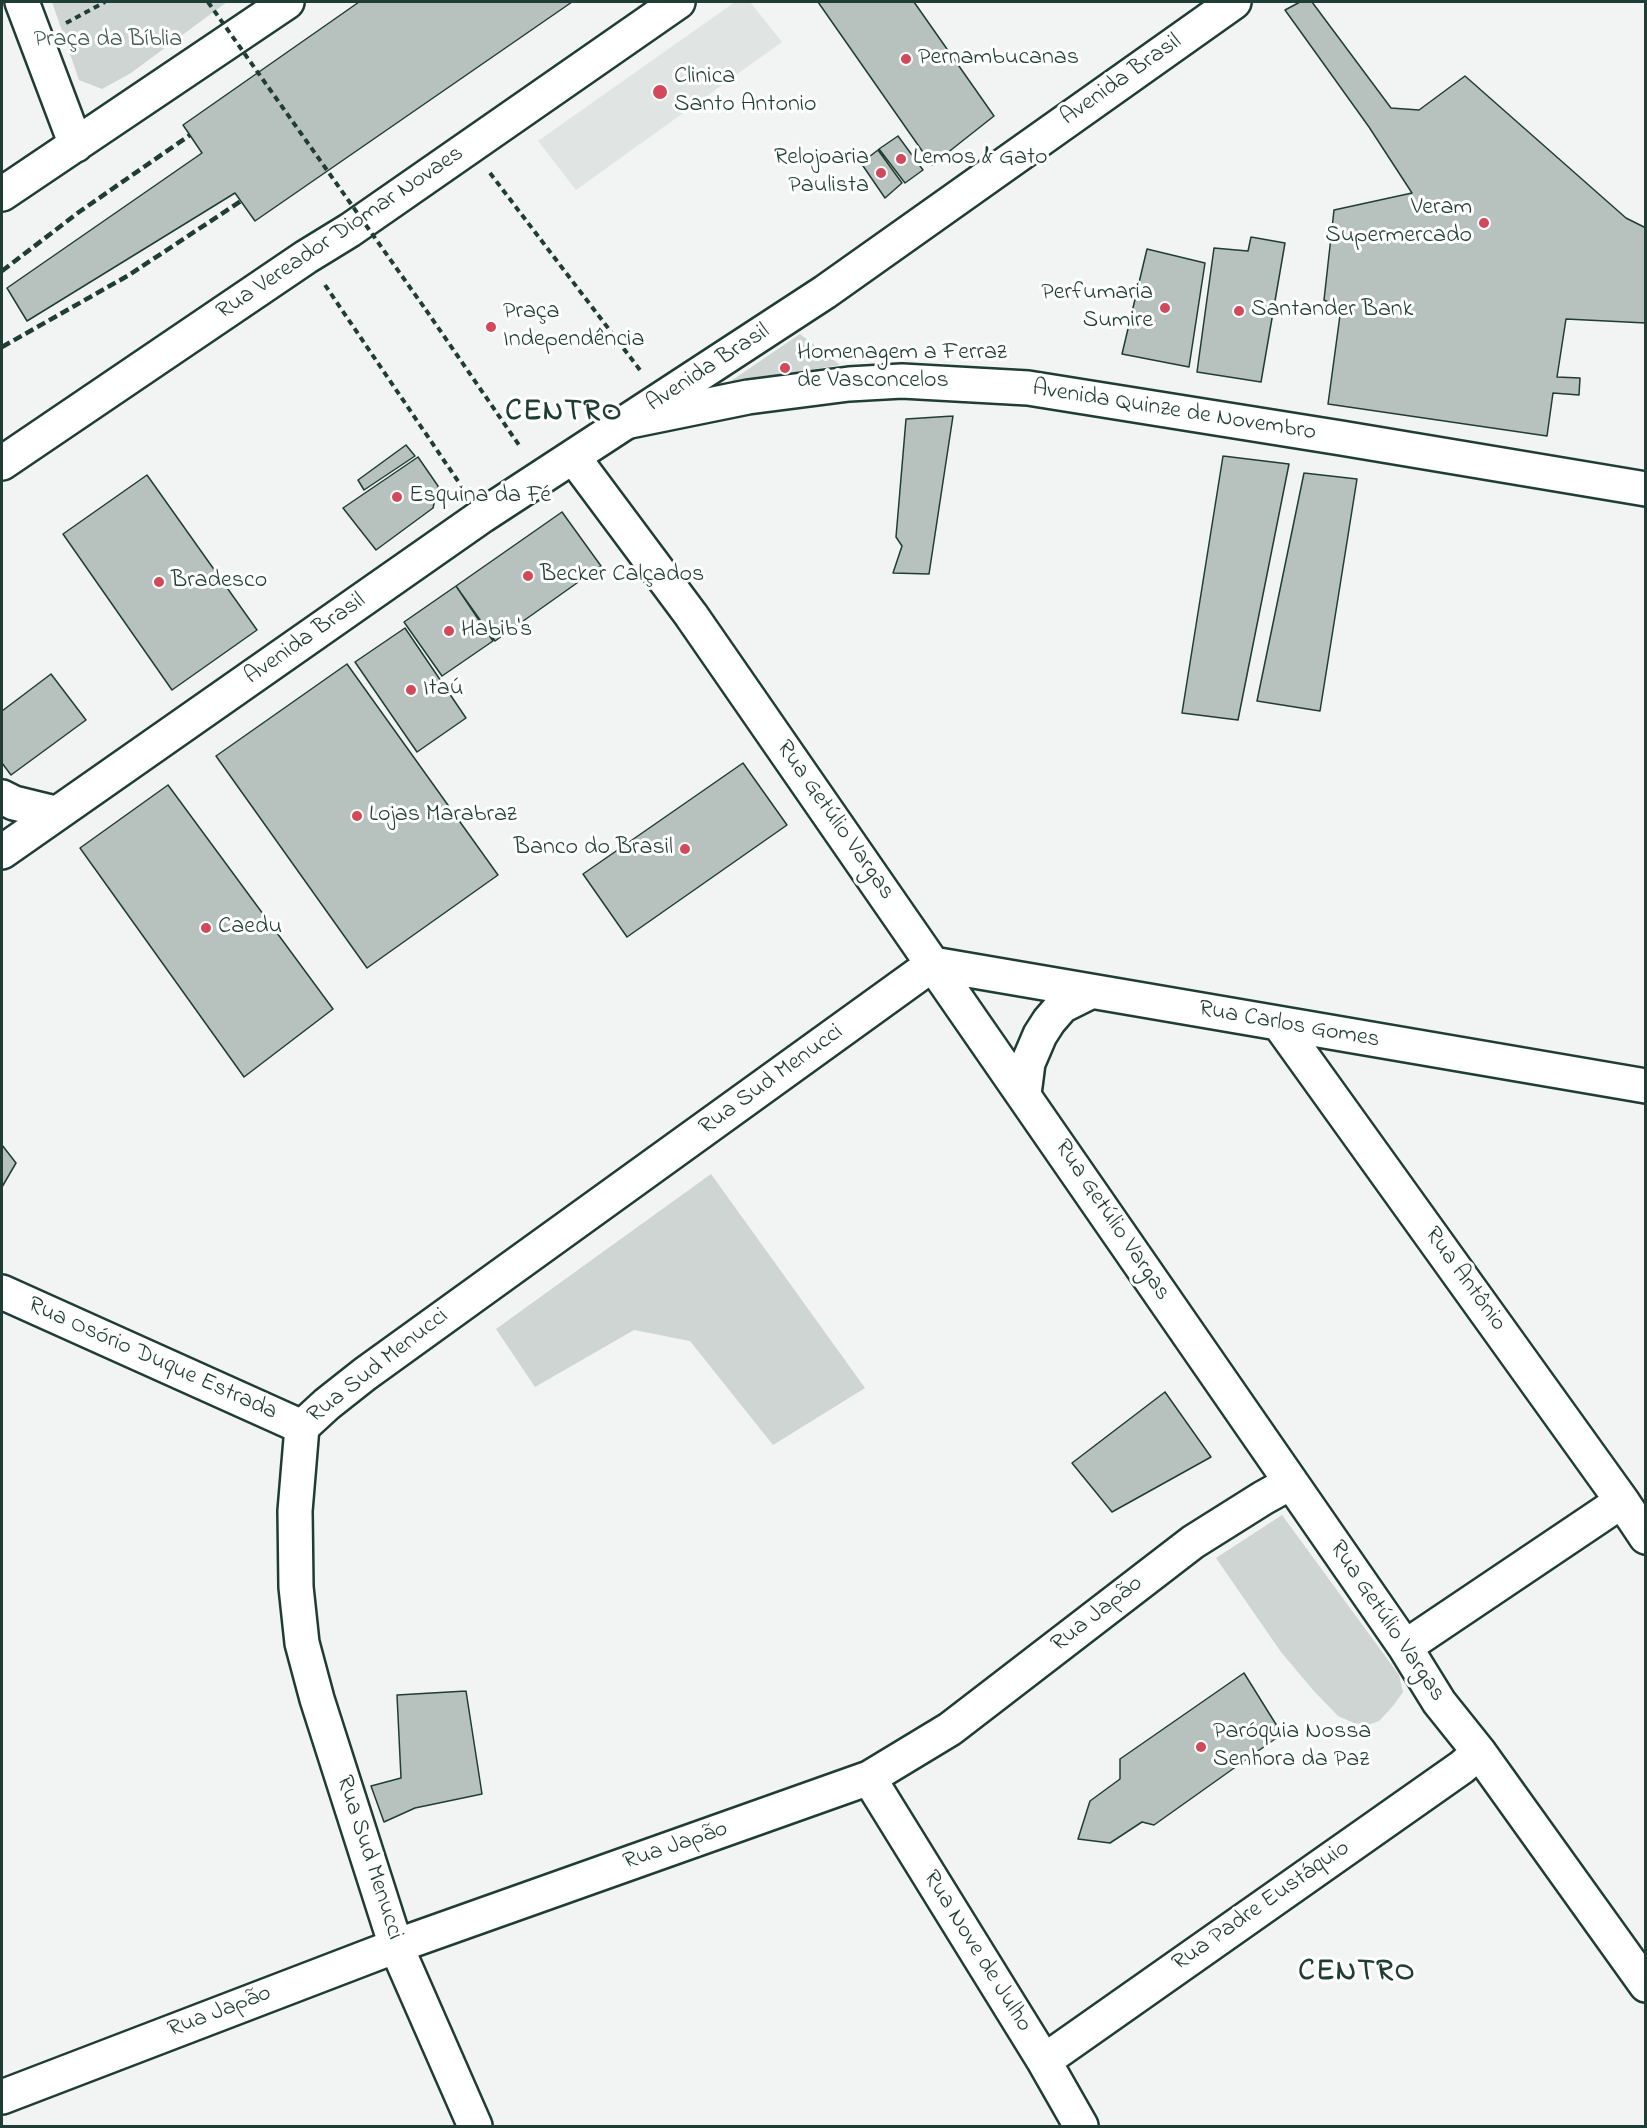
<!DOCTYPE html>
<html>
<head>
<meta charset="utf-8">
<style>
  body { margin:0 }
  #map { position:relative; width:1647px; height:2128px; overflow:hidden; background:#f2f3f3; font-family:"Indie Flower",sans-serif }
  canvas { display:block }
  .frame { position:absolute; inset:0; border:3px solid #1f3d34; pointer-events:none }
</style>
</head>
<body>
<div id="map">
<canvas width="1647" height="2128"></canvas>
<div class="frame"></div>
</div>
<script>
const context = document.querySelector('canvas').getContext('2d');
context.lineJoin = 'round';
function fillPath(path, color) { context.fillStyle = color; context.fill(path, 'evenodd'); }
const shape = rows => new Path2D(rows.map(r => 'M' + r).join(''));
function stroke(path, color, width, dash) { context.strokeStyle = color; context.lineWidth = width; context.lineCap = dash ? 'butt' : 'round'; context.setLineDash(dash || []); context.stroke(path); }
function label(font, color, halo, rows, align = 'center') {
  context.font = font + ' "Indie Flower",sans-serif'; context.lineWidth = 6; context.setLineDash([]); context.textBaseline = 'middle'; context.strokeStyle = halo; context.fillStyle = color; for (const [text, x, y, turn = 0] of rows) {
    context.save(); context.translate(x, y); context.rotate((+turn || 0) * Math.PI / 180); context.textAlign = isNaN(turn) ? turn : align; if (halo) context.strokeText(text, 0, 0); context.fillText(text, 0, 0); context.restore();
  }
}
const built = shape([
  [735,2,750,2,782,42,576,190,538,141]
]);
const green = shape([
  [52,2,227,2,131,73,102,89,79,80],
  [800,334,840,365,728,383],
  [711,1174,865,1388,773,1445,690,1341,634,1330,535,1387,496,1329],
  [1282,1515,1399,1675,1403,1692,1393,1706,1379,1721,1368,1725,1354,1723,1338,1716,1313,1690,1281,1652,1216,1558]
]);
const building = shape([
  [359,2,572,2,255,221,235,193,27,321,7,288,202,153,183,125,359,2],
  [818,2,914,2,994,116,932,165,818,2],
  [1300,2,1312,2,1391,108,1419,110,1465,76,1626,218,1646,228,1646,323,1566,319,1557,377,1580,378,1579,395,1553,393,1547,436,1328,404,1341,308,1324,300,1334,210,1412,193,1369,127,1285,10,1300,2],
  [898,136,923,170,905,183,879,149,898,136],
  [878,150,902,183,885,198,861,163,878,150],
  [1251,237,1285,243,1261,382,1197,372,1214,248,1248,251,1251,237],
  [1147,249,1205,263,1189,367,1122,354,1147,249],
  [953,416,929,574,893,573,902,546,896,537,906,419,953,416],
  [406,445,415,456,364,490,358,480,406,445],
  [1223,456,1289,464,1238,720,1182,713,1223,456],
  [418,457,438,486,433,508,376,550,343,508,418,457],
  [1304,473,1357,479,1320,711,1257,701,1304,473],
  [147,475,257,630,172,690,63,534,147,475],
  [562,512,601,566,495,641,456,586,562,512],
  [456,586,493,641,442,676,404,622,456,586],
  [405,628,466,718,417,752,355,662,405,628],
  [347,664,498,875,367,968,216,756,347,664],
  [51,674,86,720,11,775,2,763,2,711,51,674],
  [743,763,787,825,627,937,583,874,743,763],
  [168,785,333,1009,244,1077,80,848,168,785],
  [2,1145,16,1163,2,1187,2,1145],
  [1165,1392,1211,1457,1112,1512,1072,1463,1165,1392],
  [1244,1673,1282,1734,1154,1825,1142,1822,1110,1843,1078,1839,1090,1801,1120,1779,1120,1759,1244,1673],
  [466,1691,482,1794,415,1808,384,1822,371,1786,401,1778,397,1695,466,1691]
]);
const path = shape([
  [66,23,105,2],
  [490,173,640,370],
  [325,285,462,487],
  [426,310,521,448]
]);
const minor = shape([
  [630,421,748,397,849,384,902,381,1028,388,1341,438,1646,489],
  [574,458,691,615,1405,1647,1439,1702,1479,1752,1646,1985],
  [1280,1025,1622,1501,1646,1537],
  [1024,1094,1028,1063,1040,1035,1049,1021,1062,1006,1090,992],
  [2,1292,302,1427],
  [1405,1647,1622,1501],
  [869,1778,1044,2061,1081,2126],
  [1044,2061,1462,1767,1479,1752],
  [2,2097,396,1946,869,1778,950,1729,1193,1542,1263,1498,1290,1483],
  [475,2126,396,1946,317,1699,302,1643,296,1587,295,1511,302,1427,327,1404,365,1374,933,964,1646,1086]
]);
const major = shape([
  [22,2,76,145],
  [2,194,287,2],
  [2,463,306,257,350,230,678,2],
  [2,797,14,803,55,813],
  [2,852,482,516,825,292,1234,2]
]);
const rail = shape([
  [2,271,79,212,190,135],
  [2,347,129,275,241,201]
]);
const pathBridge = shape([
  [208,2,426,310]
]);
const markers = [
  [906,59,6,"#d1495b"],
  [660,92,8,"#d1495b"],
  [901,159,6,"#d1495b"],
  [881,173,6,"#d1495b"],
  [1484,223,6,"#d1495b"],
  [1165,308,6,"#d1495b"],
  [1239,311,6,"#d1495b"],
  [491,327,6,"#d1495b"],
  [785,368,6,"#d1495b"],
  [397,497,6,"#d1495b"],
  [528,576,6,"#d1495b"],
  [159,582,6,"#d1495b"],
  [449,631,6,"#d1495b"],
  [411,690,6,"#d1495b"],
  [357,816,6,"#d1495b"],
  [685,849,6,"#d1495b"],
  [206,928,6,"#d1495b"],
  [1201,1747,6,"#d1495b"]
];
const parkNames = [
  ["Praça da Bíblia",108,41]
];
const poiNames = [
  ["Pernambucanas",918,59],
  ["Clinica",674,78],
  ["Santo Antonio",674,106],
  ["Relojoaria",869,159,"right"],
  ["Paulista",869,187,"right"],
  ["Lemos & Gato",913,159],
  ["Veram",1472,209,"right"],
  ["Supermercado",1472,237,"right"],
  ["Perfumaria",1153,294,"right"],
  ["Sumire",1153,322,"right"],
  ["Santander Bank",1251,311],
  ["Praça",503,313],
  ["Independência",503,341],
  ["Homenagem a Ferraz",797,354],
  ["de Vasconcelos",797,382],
  ["Esquina da Fé",409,497],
  ["Becker Calçados",540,576],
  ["Bradesco",171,582],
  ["Habib's",461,631],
  ["Itaú",423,690],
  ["Lojas Marabraz",369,816],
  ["Banco do Brasil",673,849,"right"],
  ["Caedu",218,928],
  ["Paróquia Nossa",1213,1733],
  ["Senhora da Paz",1213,1761]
];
const streetNames = [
  ["Avenida Brasil",1122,81,-35],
  ["Rua Vereador Diomar Novaes",341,234,-34],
  ["Avenida Brasil",709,369,-33],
  ["Avenida Quinze de Novembro",1174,412,9],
  ["Avenida Brasil",306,640,-35],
  ["Rua Getúlio Vargas",834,821,55],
  ["Rua Carlos Gomes",1289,1026,10],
  ["Rua Sud Menucci",772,1081,-36],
  ["Rua Getúlio Vargas",1111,1221,56],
  ["Rua Antônio",1464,1280,54],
  ["Rua Osório Duque Estrada",152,1360,24],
  ["Rua Sud Menucci",379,1367,-38],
  ["Rua Japão",1098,1615,-38],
  ["Rua Getúlio Vargas",1386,1622,56],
  ["Rua Japão",676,1847,-19],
  ["Rua Sud Menucci",368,1858,72],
  ["Rua Padre Eustáquio",1262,1907,-35],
  ["Rua Nove de Julho",976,1952,58],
  ["Rua Japão",220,2013,-21]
];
const districtNames = [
  ["CENTRO",564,414],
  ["CENTRO",1357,1974]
];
fillPath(built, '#e0e4e3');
fillPath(green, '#ced5d3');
fillPath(building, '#b7c1bd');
stroke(building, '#1f3d34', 1.5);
stroke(minor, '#1f3d34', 38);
stroke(major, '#1f3d34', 38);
stroke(path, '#1f3d34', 4, [6, 4.5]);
stroke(minor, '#fff', 33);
stroke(major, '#fff', 33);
stroke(rail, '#1f3d34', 4.5, [9, 4.5]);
stroke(pathBridge, '#1f3d34', 4, [6, 4.5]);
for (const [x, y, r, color] of markers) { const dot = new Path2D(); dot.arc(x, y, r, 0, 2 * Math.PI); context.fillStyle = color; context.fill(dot); stroke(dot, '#fff', 2); }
label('24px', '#425b54', '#fff', parkNames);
label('24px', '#1f3d34', '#fff', poiNames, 'left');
label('24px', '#1f3d34', '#fff', streetNames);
context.letterSpacing = '1.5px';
label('bold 30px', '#1f3d34', '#fff', districtNames);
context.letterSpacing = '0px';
</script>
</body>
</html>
